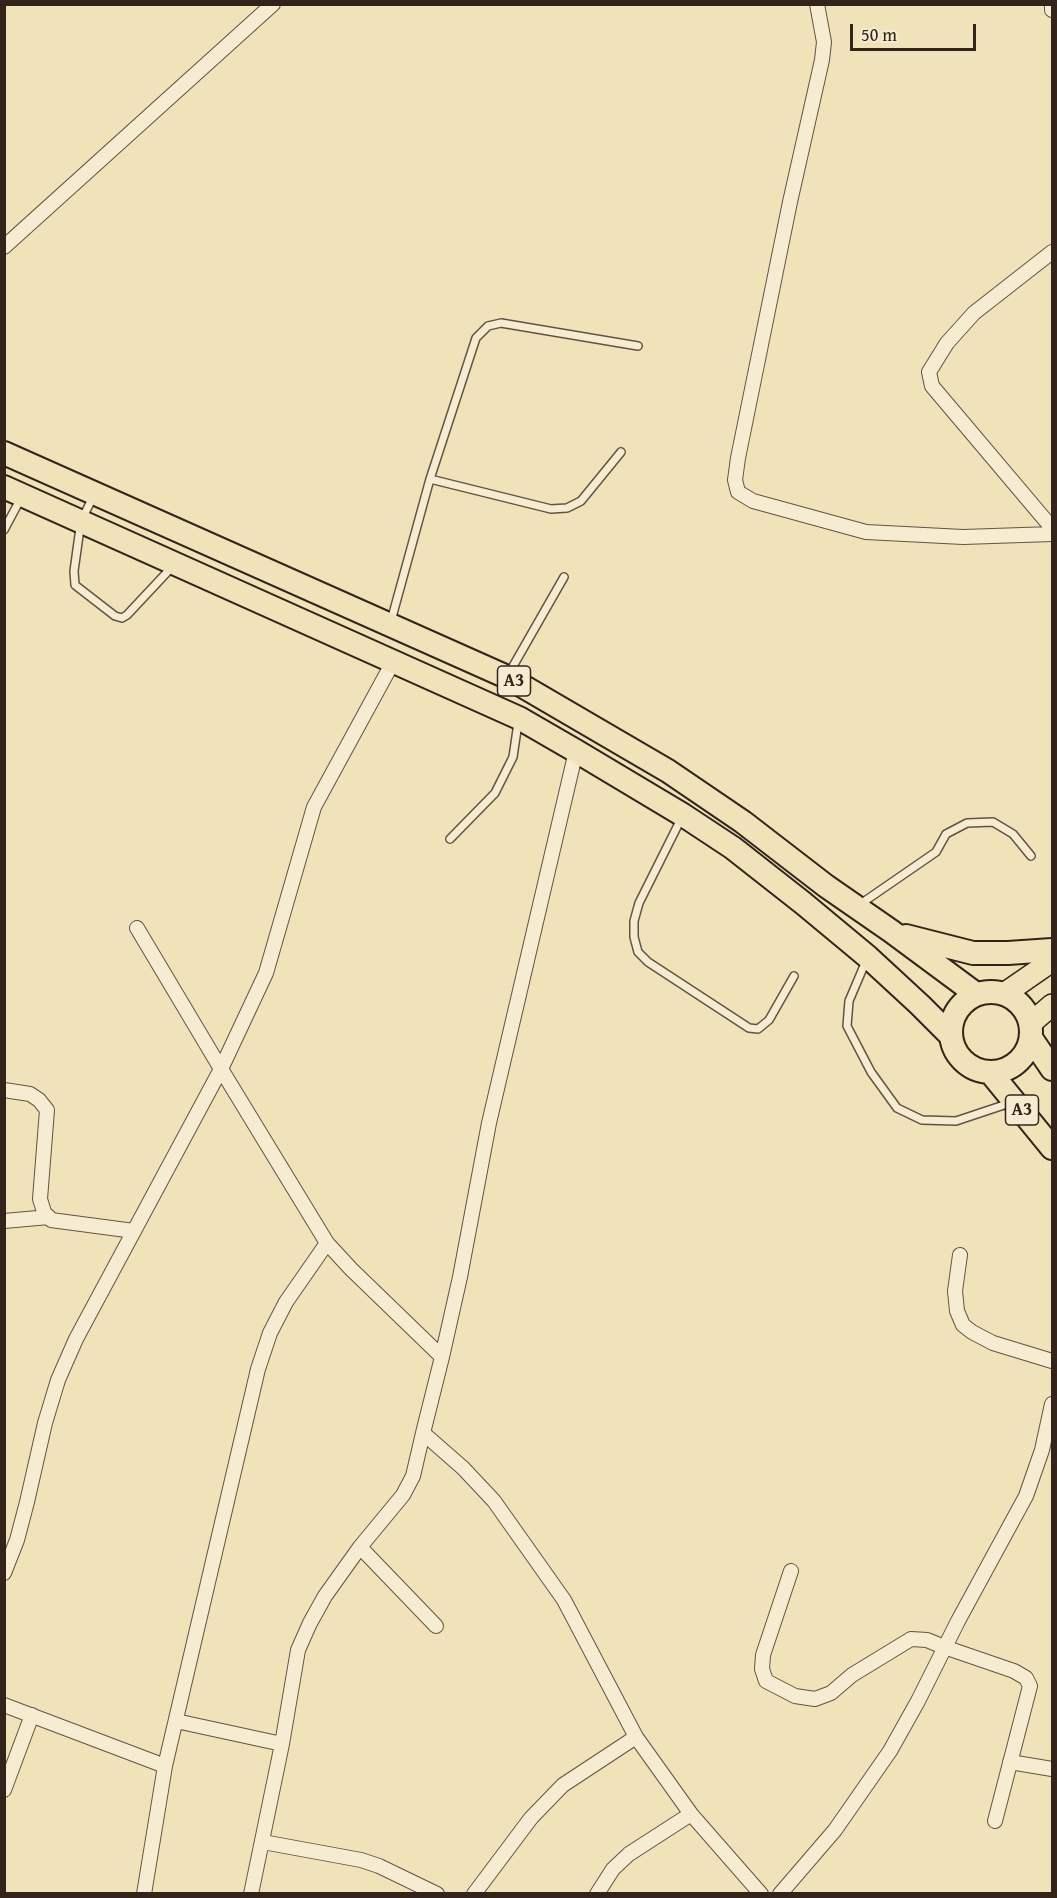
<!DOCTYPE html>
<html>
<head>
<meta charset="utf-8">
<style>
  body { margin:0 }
  #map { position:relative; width:1057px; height:1898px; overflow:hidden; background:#f0e2b9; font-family:"Gentium Book Plus",serif }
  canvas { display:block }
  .frame { position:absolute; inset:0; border:6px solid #33241b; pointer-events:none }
  .scale { position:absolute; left:850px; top:24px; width:126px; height:27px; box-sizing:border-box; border:3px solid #33241b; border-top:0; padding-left:8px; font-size:18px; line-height:21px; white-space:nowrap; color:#33241b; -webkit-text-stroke:4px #f5ecd2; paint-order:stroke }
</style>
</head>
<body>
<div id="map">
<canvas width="1057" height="1898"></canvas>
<div class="frame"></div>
<div class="scale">50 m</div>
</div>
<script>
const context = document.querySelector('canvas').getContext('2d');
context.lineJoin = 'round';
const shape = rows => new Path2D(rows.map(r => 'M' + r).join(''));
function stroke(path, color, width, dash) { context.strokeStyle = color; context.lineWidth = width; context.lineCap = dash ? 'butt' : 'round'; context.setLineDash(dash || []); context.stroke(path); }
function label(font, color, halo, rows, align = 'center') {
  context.font = font + ' "Gentium Book Plus",serif'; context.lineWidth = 5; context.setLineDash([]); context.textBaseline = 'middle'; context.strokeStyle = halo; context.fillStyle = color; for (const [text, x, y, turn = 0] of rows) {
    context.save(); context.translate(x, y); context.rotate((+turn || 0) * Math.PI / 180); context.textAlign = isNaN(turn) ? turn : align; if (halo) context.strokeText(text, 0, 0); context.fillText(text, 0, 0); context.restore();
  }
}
const service = shape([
  [430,479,551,509,567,508,581,501,621,452],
  [94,495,81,521,74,571,75,585,115,616,122,618,127,615,172,567],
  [4,530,21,498],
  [391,621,430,479,476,338,488,326,501,323,638,346],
  [508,675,564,577],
  [682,817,639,903,634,921,634,937,638,952,648,962,749,1028,758,1029,769,1020,794,976],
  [450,839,495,793,513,757,518,723],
  [859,905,936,852,946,834,967,823,993,822,1013,834,1031,856],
  [866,961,849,1001,847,1026,871,1072,897,1108,922,1120,956,1121,1010,1103]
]);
const minor = shape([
  [817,4,824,42,822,60,790,202,738,458,735,480,738,492,753,501,866,532,963,537,1052,534],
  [1052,4,1052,10],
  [4,247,273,4],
  [1052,252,974,313,947,343,929,372,932,386,1052,528],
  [393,662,314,807,266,973,221,1069,327,1243,351,1269,442,1357,423,1433,463,1468,494,1501,564,1600,636,1737,691,1814,761,1894],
  [4,1090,30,1094,39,1100,47,1110,40,1199,44,1212,51,1220,134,1231],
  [4,1221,49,1217],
  [960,1255,955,1291,957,1311,963,1325,972,1332,993,1343,1052,1361],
  [442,1357,460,1277,489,1123,576,751],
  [360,1547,436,1626],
  [791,1571,763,1655,762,1669,766,1681,795,1696,815,1699,831,1693,852,1675,911,1639,927,1640,944,1647,1014,1671,1026,1678,1030,1686,995,1821],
  [4,1573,17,1540,27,1502,45,1423,58,1380,76,1339,221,1069,137,928],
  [4,1705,165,1766],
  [176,1721,282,1744],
  [1010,1762,1052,1769],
  [4,1790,32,1715],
  [263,1842,361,1860,379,1866,437,1894],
  [144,1894,165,1766,258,1369,270,1333,286,1302,327,1243],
  [251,1894,282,1744,298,1650,310,1623,325,1596,360,1547,403,1495,413,1476,423,1433],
  [474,1894,531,1818,563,1785,636,1737],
  [597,1894,613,1869,629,1854,691,1814],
  [780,1894,835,1830,890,1751,918,1701,958,1621,1026,1496,1042,1450,1052,1404]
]);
const primary = shape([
  [1004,994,1052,961],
  [1030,1024,1052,1005]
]);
const trunk = shape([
  [4,453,507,677,668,771,743,822,826,886,891,931,976,994],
  [4,487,519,718,576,751,683,815,733,848,803,903,868,957,920,1005,951,1036],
  [906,936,973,953,1008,953,1052,950],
  '951 1032a40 40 0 1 1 80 0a40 40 0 1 1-80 0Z',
  [1031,1038,1052,1069],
  [990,1072,1052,1148]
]);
const shields = [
  [514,681,33],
  [1022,1110,33]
];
const shieldNames = [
  ["A3",514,681],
  ["A3",1022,1110]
];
stroke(service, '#625442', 10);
stroke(minor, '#625442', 16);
stroke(primary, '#33241b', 24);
stroke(trunk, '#33241b', 26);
stroke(service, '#f5ecd2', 7);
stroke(minor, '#f5ecd2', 14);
stroke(primary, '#f0e2b9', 21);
stroke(trunk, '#f0e2b9', 22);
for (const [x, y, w] of shields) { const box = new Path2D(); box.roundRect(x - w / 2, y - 15, w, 30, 4.5); context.fillStyle = '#f5ecd2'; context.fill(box); stroke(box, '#33241b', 1.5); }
label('bold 18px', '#33241b', null, shieldNames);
</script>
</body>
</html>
